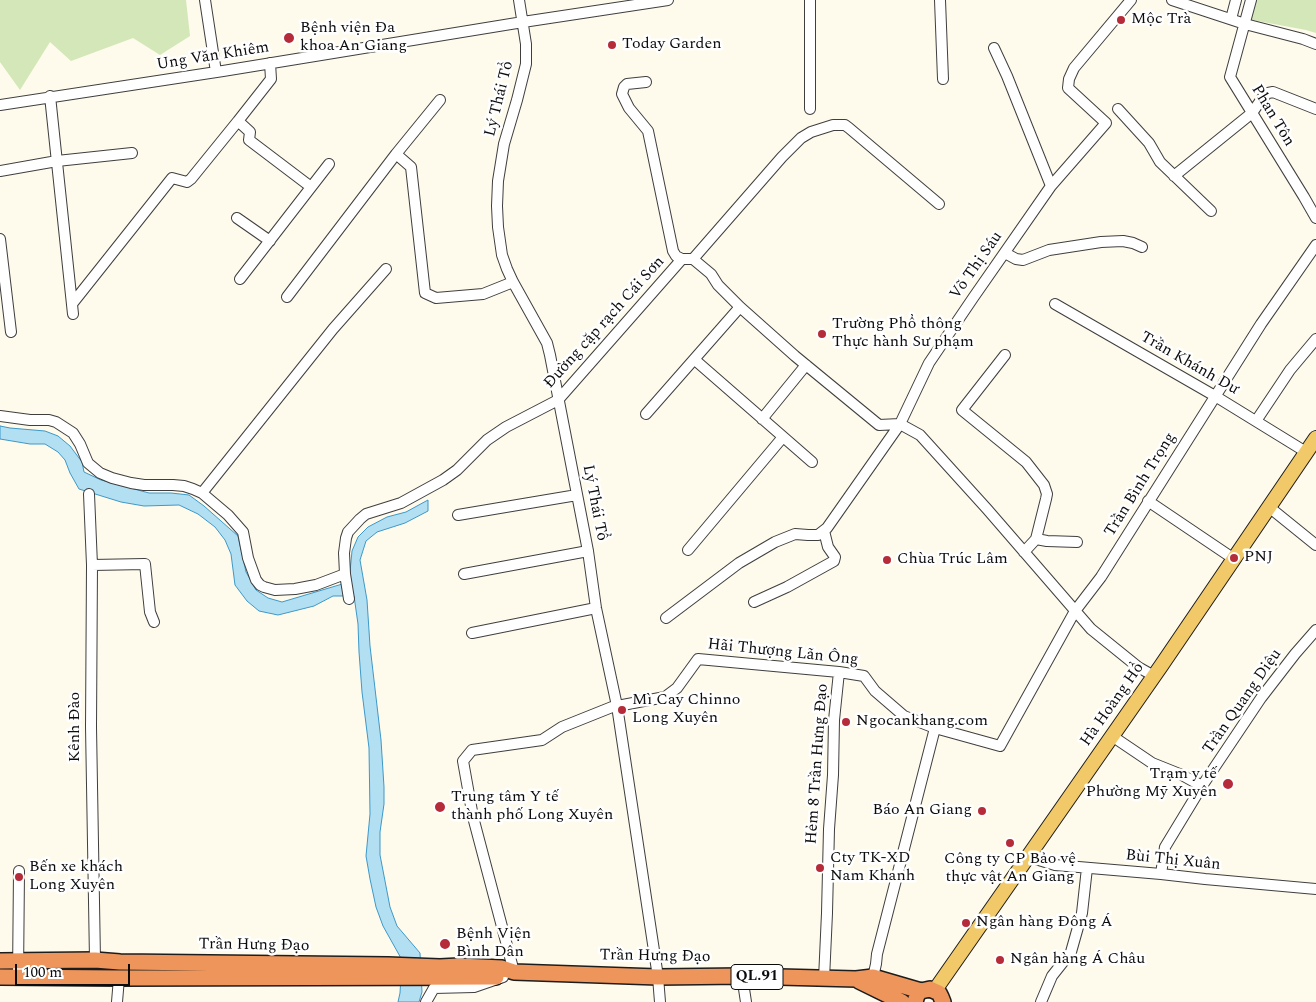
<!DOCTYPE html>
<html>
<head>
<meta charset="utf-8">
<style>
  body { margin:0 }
  #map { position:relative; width:1316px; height:1002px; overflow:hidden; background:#fefaec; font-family:Spectral,serif }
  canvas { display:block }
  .scale { position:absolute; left:15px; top:964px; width:115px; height:22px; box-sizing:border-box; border:2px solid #0c0c0c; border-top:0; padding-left:6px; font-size:15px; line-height:18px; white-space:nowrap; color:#0c0c0c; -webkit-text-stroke:4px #fff; paint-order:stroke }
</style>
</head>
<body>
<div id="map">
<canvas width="1316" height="1002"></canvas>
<div class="scale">100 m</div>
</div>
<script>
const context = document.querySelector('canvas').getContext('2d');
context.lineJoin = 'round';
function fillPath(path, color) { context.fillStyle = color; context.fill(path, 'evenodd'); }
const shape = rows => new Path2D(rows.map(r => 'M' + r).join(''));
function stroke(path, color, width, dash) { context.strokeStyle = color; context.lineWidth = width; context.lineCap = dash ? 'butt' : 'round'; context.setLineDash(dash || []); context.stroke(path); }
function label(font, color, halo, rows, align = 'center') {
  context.font = font + ' Spectral,serif'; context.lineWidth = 5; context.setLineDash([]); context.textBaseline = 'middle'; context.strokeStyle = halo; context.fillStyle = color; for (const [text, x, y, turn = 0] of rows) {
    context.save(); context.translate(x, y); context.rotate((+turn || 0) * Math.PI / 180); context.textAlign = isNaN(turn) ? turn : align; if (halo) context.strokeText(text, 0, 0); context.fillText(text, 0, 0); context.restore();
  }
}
const green = shape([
  [0,0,186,0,190,36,160,55,133,38,71,61,50,42,20,90,0,62],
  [1251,0,1316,0,1316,33,1306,30,1247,19]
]);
const water = shape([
  [0,426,10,428,45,431,58,436,70,446,82,462,84,472,101,480,149,493,171,493,189,495,204,506,238,536,246,572,256,590,268,598,282,602,349,582,352,551,358,537,368,527,387,517,406,512,428,500,428,511,405,523,377,532,366,541,360,560,367,600,370,646,381,740,384,787,384,804,380,832,380,855,390,907,397,926,420,953,422,992,419,1002,398,1002,400,993,402,960,383,926,376,907,370,879,366,856,370,814,369,748,362,692,359,652,358,624,354,596,333,596,314,606,278,615,259,611,247,601,235,585,231,554,225,540,215,527,198,514,179,505,144,506,121,502,79,489,70,473,65,460,58,452,45,444,30,444,0,439,0,426]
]);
const minor = shape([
  [205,0,216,72],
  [519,0,526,44,526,64,517,100,504,144,498,181,497,206,498,227,502,255,507,269,513,282,547,343,550,355,588,551,596,608,617,706,658,977,660,1002],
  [940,0,943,79],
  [1172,0,1245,24,1303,39,1316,44],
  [1251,0,1230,77,1304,197,1316,218],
  [1231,19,1236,0],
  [994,48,1007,76,1051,186],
  [270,63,271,79,238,121,250,132,249,140,311,187],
  [646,82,627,84,624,87,622,94,629,108,648,131,673,251,676,256,682,259],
  [50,96,73,314],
  [0,105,223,71,523,22,668,0],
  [810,109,810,0],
  [1118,109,1149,143,1160,162,1211,211],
  [396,154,411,167,425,293,436,298,483,294,513,282],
  [0,171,57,161,132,153],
  [1174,176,1252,113,1263,97,1268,93,1273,92,1316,109],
  [237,218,270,241],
  [0,239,11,332],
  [1005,253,1016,259,1023,260,1049,250,1101,242,1123,241,1133,243,1142,247],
  [693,259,782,157,801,138,811,132,833,125,845,125,849,128,939,204],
  [240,279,329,164],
  [287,297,396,154,440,100],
  [72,304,172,178,187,182,191,179,238,121],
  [1055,304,1215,396,1306,452],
  [1005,355,962,410,1026,462,1044,485,1047,494,1046,499,1036,539,1024,552],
  [695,360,812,462],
  [646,414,740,307],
  [0,416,30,420,49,420,56,422,73,433,80,444,88,463,100,473,112,478,131,483,144,485,173,485,184,486,193,489,202,493,228,515,243,532,248,558,256,580,260,585,264,587,275,590,295,589,316,585,345,574,349,599],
  [762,419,806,365],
  [1256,421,1290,370,1316,339],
  [900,424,920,435,987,509,1091,629,1138,667,1154,676],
  [202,493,333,329,386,269],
  [89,494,92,565,91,727,95,960],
  [1148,501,1234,559],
  [1269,507,1316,545],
  [458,515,577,495],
  [1036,539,1047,541,1077,542],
  [688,550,783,437],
  [92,565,145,564,150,612,154,622],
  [345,574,344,553,346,538,348,532,360,519,366,514,401,503,443,480,457,470,487,440,506,427,558,400,682,259,693,259,711,274,718,285,740,307,795,356,879,425,900,424],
  [464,574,588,551],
  [754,602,787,587,834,561,835,557,828,547,824,531],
  [666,618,739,563,775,542,795,534,808,535,818,535,827,528,900,424,929,363,973,298,1051,186,1106,123,1068,88,1069,79,1074,68,1131,0],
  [472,633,596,608],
  [1112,736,1152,763,1182,775,1202,786],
  [1029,857,1055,865,1161,874,1205,879,1316,889],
  [1161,874,1165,847,1202,786,1261,698,1295,654,1316,630],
  [514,972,473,817,463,761,472,750,542,740,562,727,612,707,665,697,677,688,698,659,839,672,864,676,875,691,904,716,935,728,1000,746,1075,611,1101,577,1261,324,1316,245],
  [742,976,746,1002],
  [18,977,19,871],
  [873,977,876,964,877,954,935,728],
  [824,979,827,913,829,829,833,775,834,720,839,672],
  [117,1002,119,978],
  [426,1002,434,988,474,987,503,977],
  [1041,1002,1052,976,1071,952,1082,913,1087,868]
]);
const major = shape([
  [935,990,1161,666,1316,438]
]);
const highway = shape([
  [0,961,95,960,120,962,388,965,440,967,459,966,502,968,514,972,658,977,742,976,856,979,873,977,921,991],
  [0,977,119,978,496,977],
  [859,981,902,1002],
  [915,1002,917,995,921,991,930,989,939,993,941,997,943,1002]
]);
const markers = [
  [1121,20,5,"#b52b39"],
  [289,38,6,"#b52b39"],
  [612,45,5,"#b52b39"],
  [822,334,5,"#b52b39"],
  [1234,558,5,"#b52b39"],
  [887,560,5,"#b52b39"],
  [622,710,5,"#b52b39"],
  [846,722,5,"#b52b39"],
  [1228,784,6,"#b52b39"],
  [440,807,6,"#b52b39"],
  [982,811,5,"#b52b39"],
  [1010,843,5,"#b52b39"],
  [820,868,5,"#b52b39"],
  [19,877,5,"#b52b39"],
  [966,923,5,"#b52b39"],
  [445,944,6,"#b52b39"],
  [1000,960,5,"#b52b39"]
];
const shields = [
  [757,977,52]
];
const shieldNames = [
  ["QL.91",757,977]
];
const poiNames = [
  ["Mộc Trà",1131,20],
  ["Bệnh viện Đa",300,29],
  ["khoa An Giang",300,47],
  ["Today Garden",622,45],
  ["Trường Phổ thông",832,325],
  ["Thực hành Sư phạm",832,343],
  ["PNJ",1244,558],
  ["Chùa Trúc Lâm",897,560],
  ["Mì Cay Chinno",632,701],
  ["Long Xuyên",632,719],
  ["Ngocankhang.com",856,722],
  ["Trạm y tế",1217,775,"right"],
  ["Phường Mỹ Xuyên",1217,793,"right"],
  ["Trung tâm Y tế",451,798],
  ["thành phố Long Xuyên",451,816],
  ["Báo An Giang",972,811,"right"],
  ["Cty TK-XD",830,859],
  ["Nam Khanh",830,877],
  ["Công ty CP Bảo vệ",1010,860,"center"],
  ["thực vật An Giang",1010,878,"center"],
  ["Bến xe khách",29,868],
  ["Long Xuyên",29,886],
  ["Ngân hàng Đông Á",976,923],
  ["Bệnh Viện",456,935],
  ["Bình Dân",456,953],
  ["Ngân hàng Á Châu",1010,960]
];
const streetNames = [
  ["Ung Văn Khiêm",213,57,-9],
  ["Lý Thái Tổ",500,99,-76],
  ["Phan Tôn",1272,116,59],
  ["Võ Thị Sáu",977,266,-55],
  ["Đường cặp rạch Cái Sơn",605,323,-48],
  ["Trần Khánh Dư",1189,364,30],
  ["Trần Bình Trọng",1141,485,-58],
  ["Lý Thái Tổ",594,503,79],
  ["Hãi Thượng Lãn Ông",783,653,6],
  ["Trần Quang Diệu",1243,702,-55],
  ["Hà Hoàng Hổ",1113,705,-55],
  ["Kênh Đào",76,727,-90],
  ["Hẻm 8 Trần Hưng Đạo",818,764,-86],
  ["Bùi Thị Xuân",1173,861,6],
  ["Trần Hưng Đạo",254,946,1],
  ["Trần Hưng Đạo",655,957,1]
];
fillPath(green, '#d3e7b8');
fillPath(water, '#b3dff3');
stroke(water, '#3d98c7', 1);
stroke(minor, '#3f3f3f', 12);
stroke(major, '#1d1d1d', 16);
stroke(highway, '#1d1d1d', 18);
stroke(minor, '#fff', 10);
stroke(major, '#f2c968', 14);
stroke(highway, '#ee955b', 15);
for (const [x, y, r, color] of markers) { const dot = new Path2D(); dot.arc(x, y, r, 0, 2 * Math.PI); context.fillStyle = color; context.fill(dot); stroke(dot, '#fff', 2); }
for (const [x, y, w] of shields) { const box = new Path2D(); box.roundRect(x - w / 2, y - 12.5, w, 25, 4); context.fillStyle = '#fff'; context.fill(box); stroke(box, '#0c0c0c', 1); }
label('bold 15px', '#0c0c0c', null, shieldNames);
label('16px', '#0c0c0c', '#fff', poiNames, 'left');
label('16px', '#0c0c0c', '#fff', streetNames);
</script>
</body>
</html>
